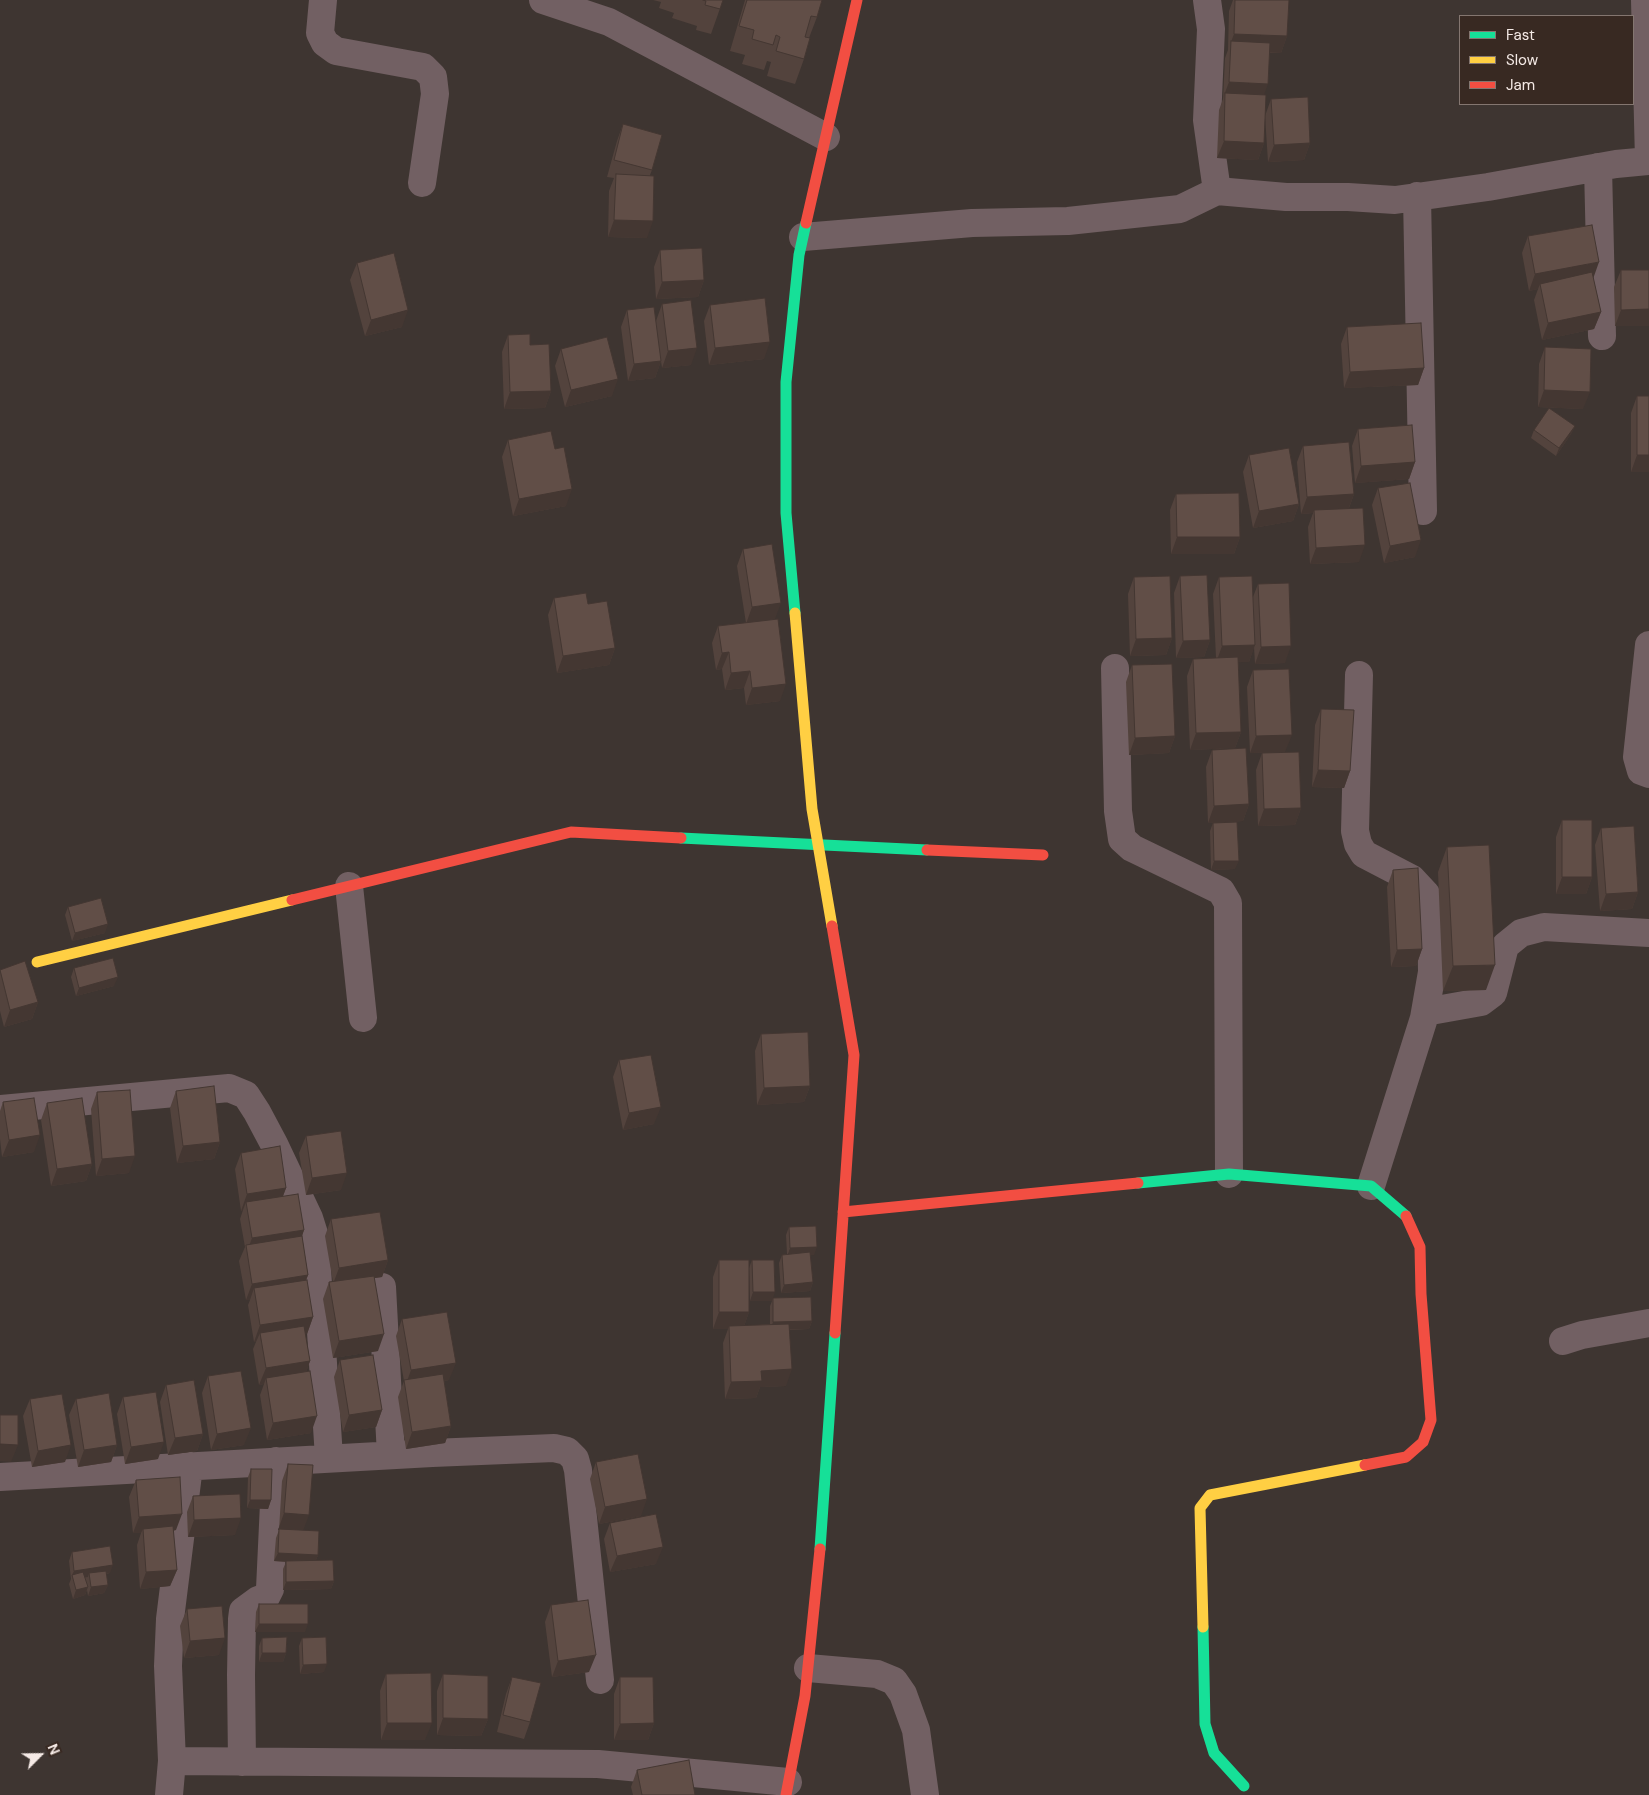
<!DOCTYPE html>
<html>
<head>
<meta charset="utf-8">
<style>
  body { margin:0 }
  #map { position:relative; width:1649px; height:1795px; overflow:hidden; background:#3e3531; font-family:"DM Sans",sans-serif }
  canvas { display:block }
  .legend { position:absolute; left:1459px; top:15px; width:175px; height:90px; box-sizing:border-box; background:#382922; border:1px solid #847670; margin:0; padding:6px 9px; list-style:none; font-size:15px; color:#f5eae6 }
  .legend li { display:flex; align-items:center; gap:10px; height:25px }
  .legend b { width:25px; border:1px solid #847670 }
  .north { position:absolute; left:15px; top:1730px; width:50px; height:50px; -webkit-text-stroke:4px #382922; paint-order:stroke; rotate:67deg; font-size:14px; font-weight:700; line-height:20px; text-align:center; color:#f5eae6 }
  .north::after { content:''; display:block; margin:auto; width:18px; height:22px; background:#f5eae6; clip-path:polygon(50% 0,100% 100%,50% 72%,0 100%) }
</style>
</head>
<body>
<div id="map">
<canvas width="1649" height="1795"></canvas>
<ul class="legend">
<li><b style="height:6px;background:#16e098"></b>Fast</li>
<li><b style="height:6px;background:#ffcf43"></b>Slow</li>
<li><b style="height:6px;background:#f24e42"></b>Jam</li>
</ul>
<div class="north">N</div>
</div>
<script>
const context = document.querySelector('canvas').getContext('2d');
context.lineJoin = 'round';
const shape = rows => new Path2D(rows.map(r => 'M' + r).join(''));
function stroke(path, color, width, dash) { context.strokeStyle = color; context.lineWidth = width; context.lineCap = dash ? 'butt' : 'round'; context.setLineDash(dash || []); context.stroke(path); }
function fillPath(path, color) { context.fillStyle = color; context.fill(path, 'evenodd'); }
const street = shape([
  [323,0,320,33,325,43,336,51,423,67,433,77,435,94,422,183],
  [543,0,609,22,826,137],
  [1207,0,1211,29,1207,120,1217,191],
  [1645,0,1649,161],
  [1598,167,1602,336],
  [1417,196,1423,511],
  [803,237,972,223,1068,221,1180,209,1217,191,1286,197,1348,197,1395,200,1488,187,1616,164,1649,161],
  [1649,645,1637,757,1641,771,1649,774],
  [1115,668,1118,811,1122,839,1132,848,1221,891,1228,903,1229,1174],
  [1359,675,1355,831,1358,844,1364,854,1412,879,1426,894,1431,907,1432,972,1424,1018,1371,1186],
  [349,886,363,1018],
  [1425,1012,1481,1002,1493,993,1505,946,1521,933,1544,927,1649,933],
  [0,1109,229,1088,246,1095,257,1112,274,1144,309,1218,315,1237,329,1458],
  [382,1287,391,1455],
  [1563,1341,1582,1335,1649,1323],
  [0,1477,432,1453,554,1448,567,1451,575,1459,578,1470,600,1680],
  [808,1668,877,1674,894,1681,903,1694,916,1730,925,1795],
  [172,1761,598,1764,788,1782],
  [242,1762,241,1675,242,1619,243,1611,258,1600,266,1597,270,1589,276,1461],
  [169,1795,172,1761,168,1666,170,1619,189,1466]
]);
const fast = shape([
  [795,613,786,513,786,382,799,255,806,223],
  [681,838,927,850],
  [1138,1183,1229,1174,1371,1186,1406,1216],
  [820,1549,835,1333],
  [1203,1627,1205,1724,1214,1753,1244,1786]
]);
const slow = shape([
  [795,613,812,809,832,926],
  [37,962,292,900],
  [1203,1627,1200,1508,1210,1495,1365,1465]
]);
const jam = shape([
  [806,223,857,0],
  [927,850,1043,855],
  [292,900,571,832,681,838],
  [832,926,854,1055,835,1333],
  [843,1212,1138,1183],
  [1365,1465,1406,1457,1423,1442,1431,1420,1421,1294,1420,1247,1406,1216],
  [786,1795,805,1696,820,1549]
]);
const wall = shape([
  [653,0,723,0,711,34,696,30,697,26,672,18,674,13,659,8,661,2],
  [745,0,822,0,817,17,809,38,804,59,795,84,767,76,771,62,767,61,764,70,742,64,745,55,730,51],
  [1233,0,1235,0,1287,36,1281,53,1270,53,1264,94,1264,143,1258,160,1217,158,1219,110,1223,99,1225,58,1228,50,1229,11],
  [1271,99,1310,143,1304,160,1268,162,1265,116],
  [623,124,652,170,650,175,647,238,608,237,609,191,614,178,607,177,617,141],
  [1528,236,1593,277,1601,312,1594,329,1542,340,1534,300,1538,289,1529,291,1522,253],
  [660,250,704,280,698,297,656,299,654,267],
  [357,263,402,327,365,336,350,280],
  [1621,270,1649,270,1615,326,1614,287],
  [662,304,691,365,662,368,661,361,655,378,628,381,621,327,627,310,656,321],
  [710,305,764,359,709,365,704,321],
  [1347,327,1424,368,1418,385,1344,388,1341,344],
  [508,335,530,345,551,391,545,408,504,409,502,352],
  [1545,347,1583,409,1538,407,1539,364],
  [561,349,612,396,565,407,555,366],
  [1637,396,1649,396,1649,472,1631,472,1631,413],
  [1575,426,1571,434,1556,456,1531,438,1534,430],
  [1358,429,1415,462,1409,479,1355,483,1352,446],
  [508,440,566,506,513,516,502,457],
  [1303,446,1354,494,1349,508,1359,562,1310,564,1308,527,1313,513,1301,514,1297,462],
  [1249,455,1299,504,1293,521,1253,528,1243,472],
  [1378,488,1415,557,1384,563,1372,505],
  [1176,494,1240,537,1234,554,1171,554,1170,510],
  [743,549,775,619,780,701,746,705,744,688,725,690,722,669,716,670,712,643,718,626,746,623,737,566],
  [1180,576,1210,640,1204,657,1176,658,1174,593],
  [1134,577,1172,638,1166,655,1130,656,1128,594],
  [1219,577,1253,597,1258,584,1285,663,1255,664,1254,647,1249,662,1238,662,1241,732,1235,748,1190,750,1187,676,1193,659,1216,658,1213,594],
  [554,598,588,604,615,648,609,665,557,673,548,615],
  [1132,665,1175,736,1169,753,1129,755,1126,682],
  [1253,670,1285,752,1250,753,1247,687],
  [1321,709,1350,771,1344,788,1312,787,1315,725],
  [1212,750,1249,804,1243,821,1208,823,1206,767],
  [1262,753,1301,808,1295,825,1258,826,1256,770],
  [1562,820,1592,877,1586,894,1556,894,1556,837],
  [1213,823,1235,869,1211,870,1210,831],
  [1601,828,1638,892,1632,909,1600,911,1595,845],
  [1447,847,1486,990,1443,991,1438,872],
  [1393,870,1422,949,1416,966,1391,967,1387,887],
  [68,907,105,933,72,941,65,915],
  [74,968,114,986,76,996,71,977],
  [0,970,38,1002,32,1019,4,1027,0,1011],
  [761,1034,810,1086,804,1102,757,1105,755,1051],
  [619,1060,654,1124,623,1130,613,1077],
  [176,1091,220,1142,214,1159,177,1163,170,1108],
  [97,1092,129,1173,96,1176,91,1109],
  [3,1102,34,1152,2,1157,0,1139,0,1111],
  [47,1103,92,1164,86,1181,51,1186,41,1120],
  [306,1136,341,1190,306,1195,299,1153],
  [241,1153,286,1188,283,1196,304,1230,302,1236,308,1275,306,1280,313,1317,307,1334,305,1334,310,1361,306,1372,311,1433,267,1440,260,1395,264,1384,259,1385,253,1349,256,1342,254,1342,248,1305,250,1300,246,1300,239,1261,245,1247,240,1219,243,1210,241,1211,235,1169],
  [331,1219,388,1260,382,1277,374,1278,378,1351,333,1358,323,1299,329,1282,333,1282,325,1236],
  [789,1227,814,1255,810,1255,813,1282,810,1291,781,1293,779,1263,782,1255,787,1254,786,1235],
  [719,1260,749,1312,744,1326,770,1324,770,1306,772,1301,750,1301,749,1268,752,1260,773,1298,812,1321,809,1329,790,1330,786,1386,760,1387,756,1398,725,1399,723,1343,728,1329,713,1329,713,1277],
  [402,1319,449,1380,444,1381,451,1426,445,1443,406,1449,398,1397,404,1381,396,1336],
  [340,1360,382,1410,376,1427,343,1432,334,1377],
  [208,1376,244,1445,211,1450,202,1393],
  [166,1385,203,1434,197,1451,168,1455,160,1402],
  [123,1397,158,1459,125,1464,117,1414],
  [30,1399,65,1462,32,1467,23,1416],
  [76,1399,117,1445,111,1462,78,1467,69,1415],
  [596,1462,641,1516,599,1524,590,1479],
  [288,1464,303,1530,318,1555,316,1560,334,1581,331,1589,283,1590,283,1569,286,1562,274,1561,276,1538,279,1530,282,1481],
  [251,1469,271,1500,268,1509,247,1508,248,1477],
  [136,1480,176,1530,173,1531,177,1570,170,1586,140,1589,137,1545,141,1533,133,1533,129,1497],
  [193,1496,235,1535,188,1537,187,1512],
  [610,1523,656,1564,610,1572,604,1539],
  [72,1552,110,1573,106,1574,108,1585,104,1593,88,1596,87,1590,85,1595,73,1599,69,1584,71,1579,69,1561],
  [259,1604,305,1632,255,1632,256,1612],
  [551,1605,589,1672,552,1677,545,1622],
  [187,1609,219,1655,184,1658,180,1626],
  [262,1638,286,1653,283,1662,259,1662,259,1646],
  [302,1638,324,1672,300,1674,299,1646],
  [386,1674,425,1740,381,1740,380,1691],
  [443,1674,488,1719,481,1736,437,1735,437,1691],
  [512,1677,530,1722,524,1739,497,1732,506,1694],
  [620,1677,654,1723,648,1740,614,1740,614,1694],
  [637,1770,695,1795,633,1795,631,1787]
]);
const shadedWall = shape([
  [1234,34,1287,36,1281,53,1230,51,1231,42],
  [1229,82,1268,84,1262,100,1225,93,1223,98],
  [1224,141,1264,143,1258,160,1217,158],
  [1310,143,1304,160,1268,162,1274,145],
  [614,220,653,221,647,238,608,237],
  [1599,262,1593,279,1540,284,1538,289,1529,291,1535,274],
  [704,280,698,297,656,299,662,282],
  [1649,309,1649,326,1615,326,1621,310],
  [408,310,402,327,365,336,371,320],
  [1601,312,1594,329,1542,340,1548,323],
  [770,342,764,359,709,365,715,348],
  [697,348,691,365,662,368,668,351],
  [661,361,655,378,628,381,634,364],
  [1424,368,1418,385,1344,388,1350,372],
  [618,379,612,396,565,407,571,390],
  [1544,390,1590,392,1583,409,1538,407],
  [551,391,545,408,504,409,510,392],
  [1575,426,1571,434,1556,456,1559,448],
  [1637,455,1649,455,1649,472,1631,472],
  [1415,462,1409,479,1355,483,1361,466],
  [572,489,566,506,513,516,519,499],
  [1354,494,1348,510,1314,510,1313,513,1301,514,1307,497],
  [1299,504,1293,521,1253,528,1259,511],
  [1177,537,1240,537,1234,554,1171,554],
  [1421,540,1415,557,1384,563,1390,546],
  [1365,545,1359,562,1310,564,1316,548],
  [781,603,775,619,746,624,752,607],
  [1172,638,1166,655,1130,656,1136,639],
  [1210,640,1204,657,1176,658,1183,641],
  [1255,645,1249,662,1216,663,1222,646],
  [1291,646,1285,663,1255,664,1261,647],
  [615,648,609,665,557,673,563,656],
  [729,652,722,669,716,670,722,653],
  [750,671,744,688,725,690,731,673],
  [786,684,780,701,746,705,752,688],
  [1241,732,1235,748,1190,750,1196,733],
  [1292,735,1285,752,1250,753,1256,736],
  [1175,736,1169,753,1129,755,1135,738],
  [1318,770,1350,771,1344,788,1312,787],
  [1249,804,1243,821,1208,823,1214,806],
  [1301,808,1295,825,1258,826,1264,809],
  [1214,861,1239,861,1235,869,1211,870],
  [1562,877,1592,877,1586,894,1556,894],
  [1638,892,1632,909,1600,911,1606,894],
  [108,924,105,933,72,941,75,933],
  [1422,949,1416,966,1391,967,1397,950],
  [1495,965,1486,990,1443,991,1453,966],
  [118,977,114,986,76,996,79,988],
  [38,1002,32,1019,4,1027,10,1010],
  [810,1086,804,1102,757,1105,764,1088],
  [661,1107,654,1124,623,1130,629,1113],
  [40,1135,34,1152,2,1157,9,1140],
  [220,1142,214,1159,177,1163,183,1146],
  [135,1156,129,1173,96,1176,102,1159],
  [92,1164,86,1181,51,1186,57,1169],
  [347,1173,341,1190,306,1195,312,1178],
  [286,1188,280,1204,246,1202,243,1210,241,1211,247,1194],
  [304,1230,298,1247,247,1252,252,1238],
  [817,1247,814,1255,787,1257,790,1248],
  [388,1260,382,1277,333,1284,339,1268],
  [308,1275,302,1291,254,1288,250,1300,246,1300,252,1284],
  [813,1282,810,1291,781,1293,784,1285],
  [753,1292,775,1292,772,1301,750,1301],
  [719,1312,749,1312,743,1329,729,1326,728,1329,713,1329],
  [313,1317,307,1334,261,1341,260,1333,256,1342,254,1342,260,1325],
  [812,1321,809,1329,770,1330,773,1322],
  [384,1334,378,1351,333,1358,339,1341],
  [310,1361,304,1378,266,1378,264,1384,259,1385,266,1368],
  [456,1363,449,1380,405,1387,411,1370],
  [792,1369,786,1386,760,1387,756,1398,725,1399,731,1382,761,1371],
  [382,1410,376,1427,343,1432,349,1415],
  [317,1416,311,1433,267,1440,273,1423],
  [451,1426,445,1443,406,1449,412,1432],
  [251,1428,244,1445,211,1450,217,1434],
  [203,1434,197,1451,168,1455,175,1438],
  [164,1442,158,1459,125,1464,131,1447],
  [0,1444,18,1445,11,1462,0,1461],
  [71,1445,65,1462,32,1467,38,1451],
  [117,1445,111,1462,78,1467,84,1450],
  [647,1499,641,1516,599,1524,605,1507],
  [250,1500,271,1500,268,1509,247,1508],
  [284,1513,309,1515,303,1531,278,1530],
  [182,1514,176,1530,143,1533,143,1529,141,1533,133,1533,139,1517],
  [241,1518,235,1535,188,1537,194,1520],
  [663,1547,656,1564,610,1572,617,1556],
  [278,1553,318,1555,315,1563,274,1561],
  [113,1565,110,1573,89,1576,89,1573,88,1577,73,1579,72,1575,70,1579,74,1571],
  [177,1570,170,1586,140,1589,146,1572],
  [334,1581,331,1589,283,1590,286,1582],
  [108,1585,104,1593,88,1596,91,1587],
  [88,1587,85,1595,73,1599,76,1590],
  [259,1624,308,1624,305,1632,255,1632],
  [225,1638,219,1655,184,1658,190,1641],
  [262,1653,286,1653,283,1662,259,1662],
  [596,1655,589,1672,552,1677,558,1661],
  [327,1664,324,1672,300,1674,303,1665],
  [443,1718,488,1719,481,1736,437,1735],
  [387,1723,432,1723,425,1740,381,1740],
  [654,1723,648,1740,614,1740,620,1724]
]);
const building = shape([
  [703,0,723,0,720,9,705,5,706,1,703,0],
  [747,0,822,0,817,17,811,16,805,37,810,38,804,59,776,51,780,37,776,35,773,45,752,39,754,30,739,26,747,0],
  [1235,0,1289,0,1287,36,1234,34,1235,0],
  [1231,41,1270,43,1268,84,1229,82,1231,41],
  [1225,93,1266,95,1264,143,1224,141,1225,93],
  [1308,97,1310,143,1274,145,1271,99,1308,97],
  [623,124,662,135,652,170,614,160,623,124],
  [616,174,654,176,653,221,614,220,616,174],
  [1592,225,1599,262,1535,274,1528,236,1592,225],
  [702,248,704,280,662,282,660,250,702,248],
  [394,253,408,310,371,320,357,263,394,253],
  [1621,270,1649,270,1649,309,1621,310,1621,270],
  [1592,272,1601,312,1548,323,1540,284,1592,272],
  [765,298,770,342,715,348,710,305,765,298],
  [691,300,697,348,668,351,662,304,691,300],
  [654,307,661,361,634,364,627,310,654,307],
  [1421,323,1424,368,1350,372,1347,327,1421,323],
  [530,334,530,345,549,344,551,391,510,392,508,335,530,334],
  [607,337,618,379,571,390,561,349,607,337],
  [1545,347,1591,349,1590,392,1544,390,1545,347],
  [1637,396,1649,396,1649,455,1637,455,1637,396],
  [1549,408,1575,426,1559,448,1534,430,1549,408],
  [1412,425,1415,462,1361,466,1358,429,1412,425],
  [551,431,555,449,564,447,572,489,519,499,508,440,551,431],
  [1349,442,1354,494,1307,497,1303,446,1349,442],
  [1289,448,1299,504,1259,511,1249,455,1289,448],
  [1410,483,1421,540,1390,546,1378,488,1410,483],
  [1239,493,1240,537,1177,537,1176,494,1239,493],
  [1363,508,1365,545,1316,548,1314,510,1363,508],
  [772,544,781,603,752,607,743,549,772,544],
  [1207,575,1210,640,1183,641,1180,576,1207,575],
  [1170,576,1172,638,1136,639,1134,577,1170,576],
  [1252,576,1255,645,1222,646,1219,577,1252,576],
  [1289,583,1291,646,1261,647,1258,584,1289,583],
  [586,593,588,604,607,601,615,648,563,656,554,598,586,593],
  [778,619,786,684,752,688,750,671,731,673,729,652,722,653,718,626,778,619],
  [1238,657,1241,732,1196,733,1193,659,1238,657],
  [1172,664,1175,736,1135,738,1132,665,1172,664],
  [1289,669,1292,735,1256,736,1253,670,1289,669],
  [1321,709,1354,710,1350,771,1318,770,1321,709],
  [1246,748,1249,804,1214,806,1212,750,1246,748],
  [1299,752,1301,808,1264,809,1262,753,1299,752],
  [1562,820,1592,820,1592,877,1562,877,1562,820],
  [1237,822,1239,861,1214,861,1213,823,1237,822],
  [1634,826,1638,892,1606,894,1601,828,1634,826],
  [1489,845,1495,965,1453,966,1447,847,1489,845],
  [1418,868,1422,949,1397,950,1393,870,1418,868],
  [101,898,108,924,75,933,68,907,101,898],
  [113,958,118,977,79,988,74,968,113,958],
  [25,961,38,1002,10,1010,0,970,25,961],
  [808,1032,810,1086,764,1088,761,1034,808,1032],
  [651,1055,661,1107,629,1113,619,1060,651,1055],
  [214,1086,220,1142,183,1146,176,1091,214,1086],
  [130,1090,135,1156,102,1159,97,1092,130,1090],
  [34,1098,40,1135,9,1140,3,1102,34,1098],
  [82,1098,92,1164,57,1169,47,1103,82,1098],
  [341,1131,347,1173,312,1178,306,1136,341,1131],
  [280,1146,286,1188,247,1194,241,1153,280,1146],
  [298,1194,304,1230,252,1238,246,1202,298,1194],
  [380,1212,388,1260,339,1268,331,1219,380,1212],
  [816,1226,817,1247,790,1248,789,1227,816,1226],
  [302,1236,308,1275,252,1284,246,1245,302,1236],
  [810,1252,813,1282,784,1285,782,1255,810,1252],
  [719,1260,749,1260,749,1312,719,1312,719,1260],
  [752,1260,774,1260,775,1292,753,1292,752,1260],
  [374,1276,384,1334,339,1341,329,1282,374,1276],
  [307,1280,313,1317,260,1325,254,1288,307,1280],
  [811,1297,812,1321,773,1322,773,1298,811,1297],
  [447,1312,456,1363,411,1370,402,1319,447,1312],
  [789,1324,792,1369,761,1371,762,1381,731,1382,729,1326,789,1324],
  [304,1326,310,1361,266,1368,260,1333,304,1326],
  [373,1355,382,1410,349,1415,340,1360,373,1355],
  [241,1371,251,1428,217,1434,208,1376,241,1371],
  [310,1371,317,1416,273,1423,266,1378,310,1371],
  [443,1374,451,1426,412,1432,404,1380,443,1374],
  [194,1380,203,1434,175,1438,166,1385,194,1380],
  [156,1392,164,1442,131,1447,123,1397,156,1392],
  [109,1393,117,1445,84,1450,76,1399,109,1393],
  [62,1394,71,1445,38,1451,30,1399,62,1394],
  [0,1415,18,1415,18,1445,0,1444,0,1415],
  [638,1454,647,1499,605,1507,596,1462,638,1454],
  [288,1464,313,1465,309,1515,284,1513,288,1464],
  [251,1469,272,1469,271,1500,250,1500,251,1469],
  [180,1477,182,1514,139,1517,136,1480,180,1477],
  [240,1494,241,1518,194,1520,193,1496,240,1494],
  [656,1514,663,1547,617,1556,610,1523,656,1514],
  [173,1526,177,1570,146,1572,143,1529,173,1526],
  [279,1529,319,1531,318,1555,278,1553,279,1529],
  [110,1546,113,1565,74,1571,72,1552,110,1546],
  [333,1560,334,1581,286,1582,286,1561,333,1560],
  [106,1571,108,1585,91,1587,89,1573,106,1571],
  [83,1572,88,1587,76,1590,72,1575,83,1572],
  [588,1600,596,1655,558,1661,551,1605,588,1600],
  [259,1604,308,1604,308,1624,259,1624,259,1604],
  [222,1606,225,1638,190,1641,187,1609,222,1606],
  [287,1637,286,1653,262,1653,262,1638,287,1637],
  [326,1637,327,1664,303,1665,302,1638,326,1637],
  [431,1673,432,1723,387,1723,386,1674,431,1673],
  [443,1674,488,1676,488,1719,443,1718,443,1674],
  [512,1677,541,1683,530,1722,503,1715,512,1677],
  [620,1677,653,1677,654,1723,620,1724,620,1677],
  [689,1760,695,1795,642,1795,637,1770,689,1760]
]);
stroke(street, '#726063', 28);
stroke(fast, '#16e098', 11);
stroke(slow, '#ffcf43', 11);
stroke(jam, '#f24e42', 11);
fillPath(wall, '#53433d');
fillPath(shadedWall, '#443732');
fillPath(building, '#614e47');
stroke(building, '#443732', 1);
</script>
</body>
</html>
